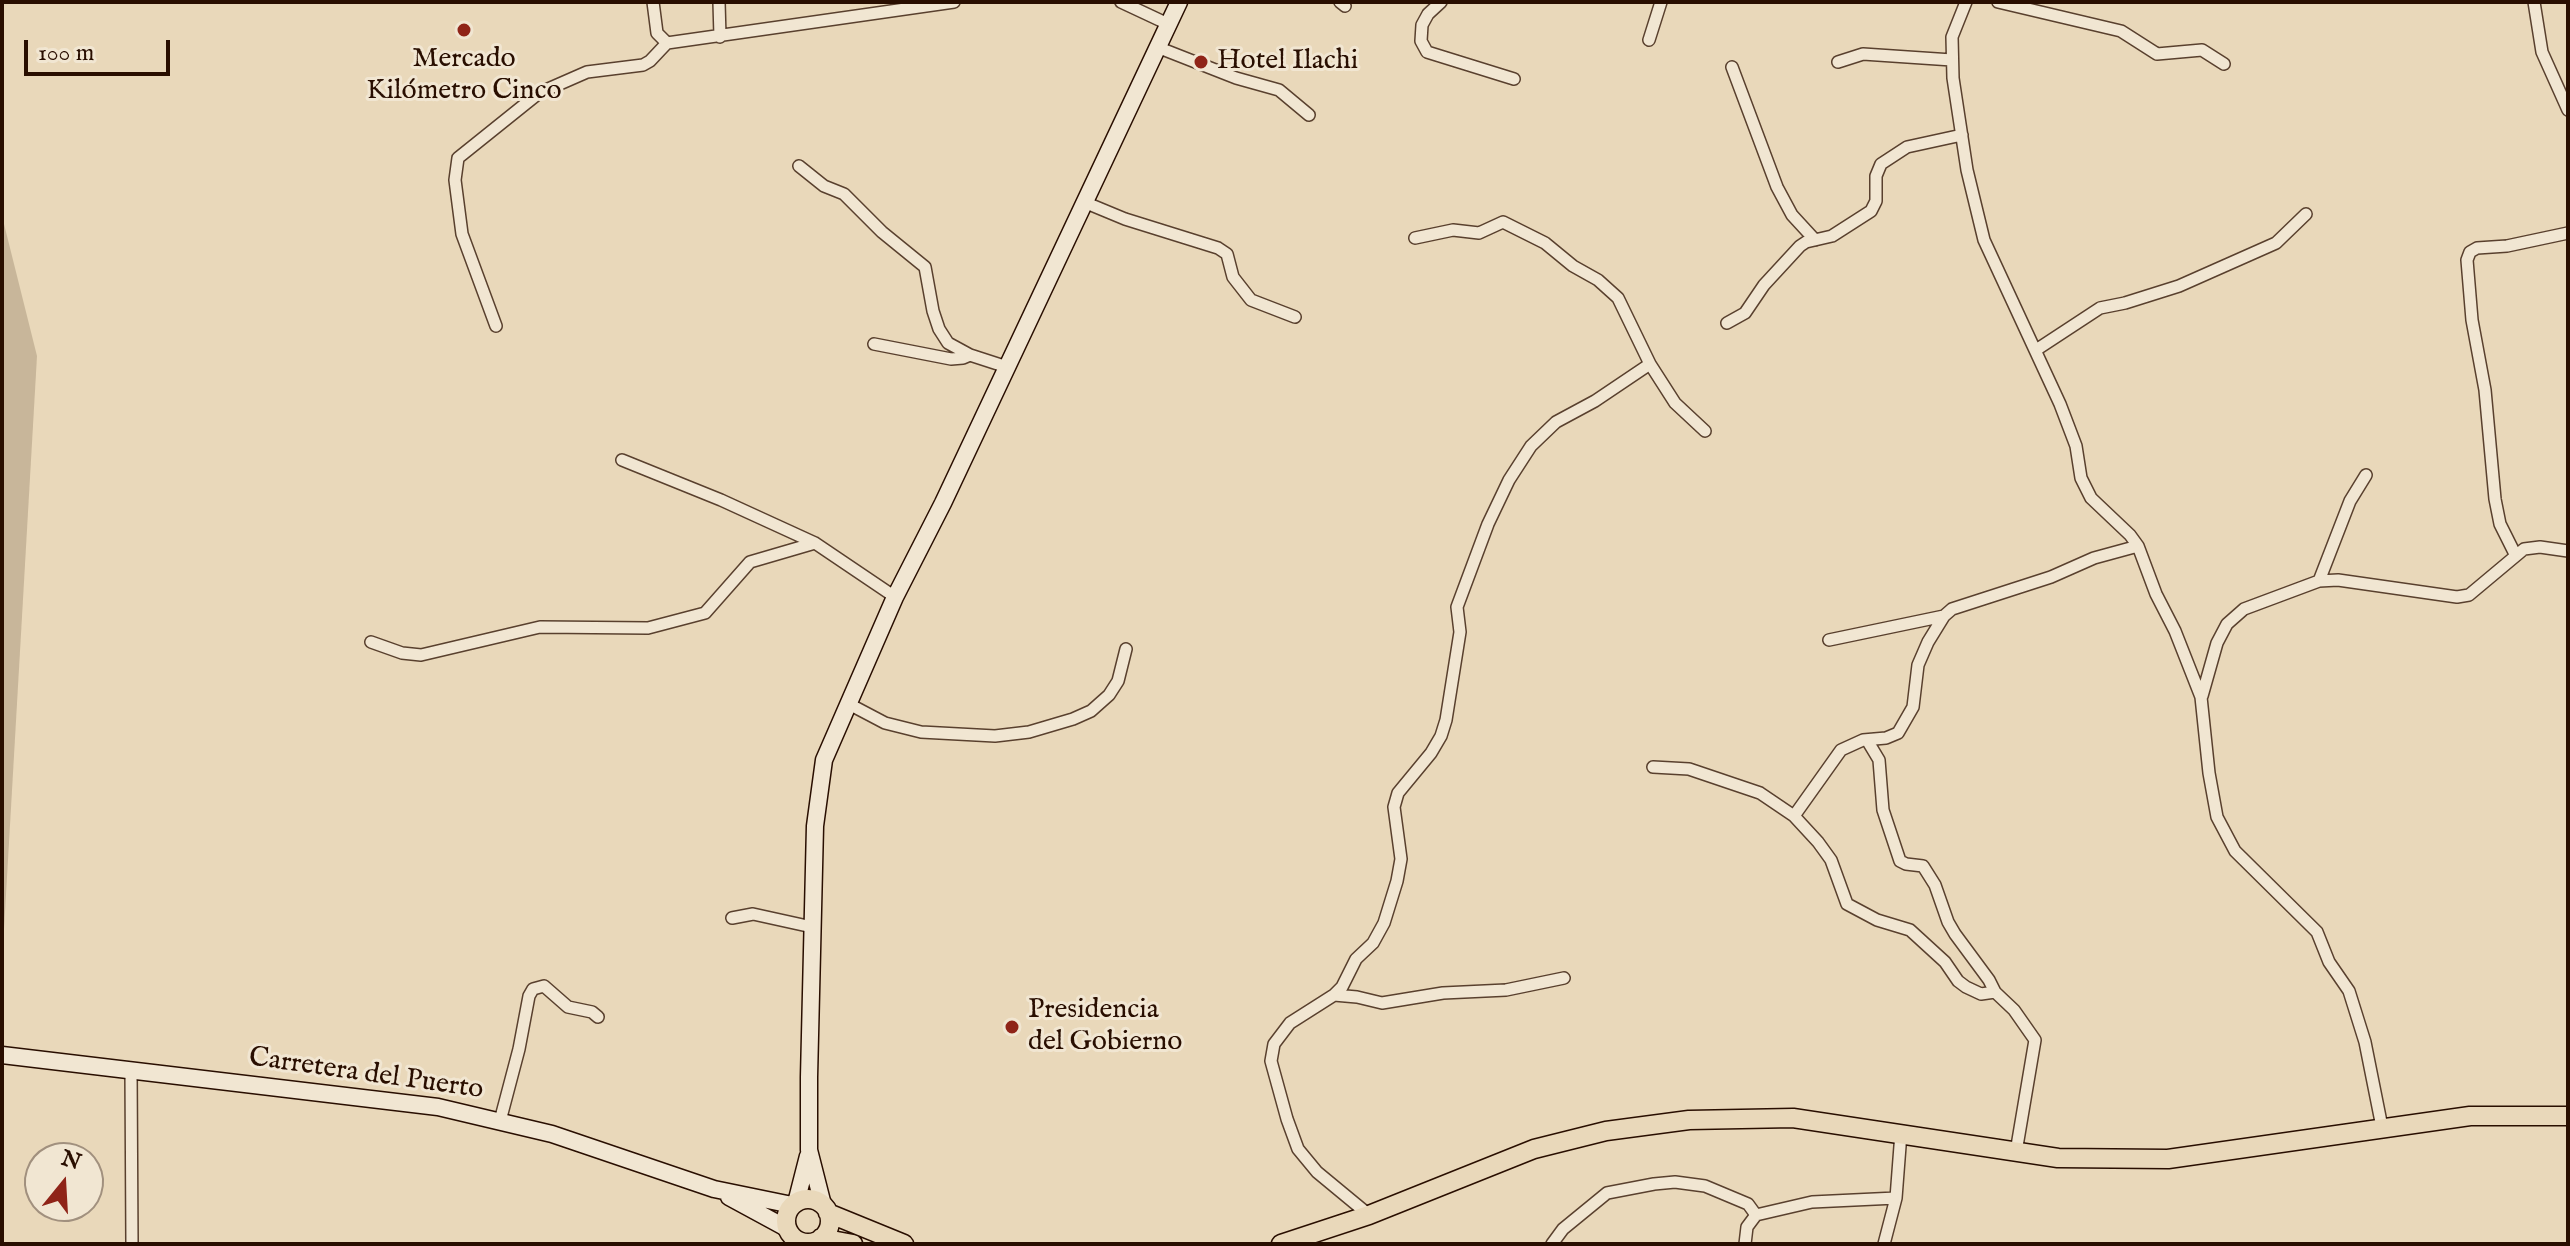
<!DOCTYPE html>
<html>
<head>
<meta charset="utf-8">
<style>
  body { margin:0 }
  #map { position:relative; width:2570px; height:1246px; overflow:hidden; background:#e9d8ba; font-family:"IM FELL English",serif }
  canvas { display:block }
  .frame { position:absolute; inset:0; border:4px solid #290e00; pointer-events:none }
  .north { position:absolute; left:24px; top:1142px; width:80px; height:80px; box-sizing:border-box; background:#f1e6d2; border:2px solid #a1907e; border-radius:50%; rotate:18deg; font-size:22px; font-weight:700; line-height:32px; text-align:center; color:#290e00 }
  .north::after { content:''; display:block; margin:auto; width:28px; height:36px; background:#8f2418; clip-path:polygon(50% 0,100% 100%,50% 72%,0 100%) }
  .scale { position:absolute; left:24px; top:40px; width:146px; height:36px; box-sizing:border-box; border:4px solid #290e00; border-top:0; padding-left:10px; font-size:24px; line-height:28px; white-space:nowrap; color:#290e00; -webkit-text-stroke:6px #f1e6d2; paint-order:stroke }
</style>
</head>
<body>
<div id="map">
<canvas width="2570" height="1246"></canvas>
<div class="frame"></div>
<div class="north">N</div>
<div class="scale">100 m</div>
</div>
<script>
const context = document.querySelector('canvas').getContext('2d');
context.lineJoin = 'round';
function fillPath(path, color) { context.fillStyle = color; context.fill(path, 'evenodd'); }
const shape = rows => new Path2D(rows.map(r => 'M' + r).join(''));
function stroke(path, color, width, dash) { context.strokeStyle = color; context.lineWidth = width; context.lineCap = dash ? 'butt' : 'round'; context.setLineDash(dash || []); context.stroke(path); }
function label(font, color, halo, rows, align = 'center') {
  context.font = font + ' "IM FELL English",serif'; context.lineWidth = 6; context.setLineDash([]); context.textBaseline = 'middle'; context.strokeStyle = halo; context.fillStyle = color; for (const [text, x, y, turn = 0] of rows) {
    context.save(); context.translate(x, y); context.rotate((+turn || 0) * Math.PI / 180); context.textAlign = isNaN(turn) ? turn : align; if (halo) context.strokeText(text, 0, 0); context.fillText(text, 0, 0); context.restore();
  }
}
const green = shape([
  [2,216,37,356,2,964]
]);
const minor = shape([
  [653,2,657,33,667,43,954,2],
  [719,2,720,37],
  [1121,2,1168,24],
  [1340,2,1345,6],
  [1441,2,1428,14,1422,25,1421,41,1427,52,1514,79],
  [1966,2,1952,37,1953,78,1967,170,1984,240,2060,404,2076,446,2081,478,2091,498,2130,535,2138,546,2156,594,2175,631,2201,697,2209,773,2217,817,2235,851,2317,932,2329,962,2349,991,2365,1042,2382,1127],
  [1998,2,2121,31,2157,54,2202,50,2224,64],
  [2534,2,2542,52,2568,110],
  [1649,40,1661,2],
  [1157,47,1236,78,1279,90,1309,115],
  [1838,62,1863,54,1952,60],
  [1732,67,1777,187,1792,215,1815,240],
  [799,166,824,186,844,194,882,232,925,267,933,311,939,329,948,343,970,355,1007,367],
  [1084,202,1125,219,1218,248,1227,254,1233,277,1251,300,1295,317],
  [1415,238,1453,230,1479,233,1503,222,1545,243,1573,266,1598,280,1618,298,1650,364,1675,403,1705,431],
  [1727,323,1745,313,1764,285,1800,246,1806,242,1832,236,1871,211,1876,201,1876,176,1881,164,1907,147,1962,135],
  [496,326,462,234,455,180,458,158,539,93,587,72,643,65,650,61,667,43],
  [874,344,951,359,963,358,970,355],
  [2036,350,2100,308,2125,303,2179,286,2276,243,2306,214],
  [622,460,721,500,815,543,895,597],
  [2515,554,2500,524,2495,499,2485,390,2472,320,2467,260,2470,252,2477,248,2507,246,2568,233],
  [2319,581,2350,501,2366,475],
  [1829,640,1944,616],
  [371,642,402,653,421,655,540,627,648,628,705,613,750,562,815,543],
  [2202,696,2217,643,2227,624,2244,609,2319,581,2338,580,2457,597,2469,595,2524,549,2540,547,2568,551],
  [847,703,885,723,921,732,995,736,1029,732,1073,719,1091,711,1109,695,1118,681,1126,649],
  [1867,740,1879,760,1883,810,1900,861,1906,864,1923,866,1935,885,1948,922,1955,934,1989,980,1995,992,2014,1010,2035,1040,2016,1152],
  [1653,767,1689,769,1760,793,1794,816,1818,842,1831,860,1847,904,1877,920,1910,930,1945,962,1958,981,1966,987,1981,994,1995,992],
  [1794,816,1841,750,1863,740,1886,738,1898,733,1913,707,1918,665,1928,642,1944,616,1952,609,2051,577,2094,558,2138,546],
  [732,918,753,914,812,927],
  [1334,995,1357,997,1382,1003,1443,993,1506,990,1564,978],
  [131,1070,132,1244],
  [500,1121,519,1049,529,996,533,989,544,986,568,1007,592,1012,598,1017],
  [1369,1215,1317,1172,1298,1149,1287,1119,1271,1061,1274,1044,1290,1023,1334,995,1342,987,1356,959,1373,943,1384,923,1397,881,1401,859,1394,807,1398,793,1431,753,1441,736,1446,720,1460,632,1457,607,1488,524,1509,480,1531,446,1556,422,1595,401,1650,364],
  [1552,1244,1563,1229,1607,1193,1654,1184,1675,1182,1705,1186,1748,1204,1756,1215,1812,1202,1896,1198],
  [1745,1244,1747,1227,1756,1215],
  [1884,1244,1896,1198,1901,1133]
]);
const secondary = shape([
  [2,1055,438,1107,552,1134,714,1189,792,1205],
  [729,1197,788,1229],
  [796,1203,808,1156],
  [823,1205,809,1150,809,1077,815,826,824,760,895,597,943,503,1179,2]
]);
const primary = shape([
  '786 1221a22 22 0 1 1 44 0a22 22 0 1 1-44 0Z',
  [828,1213,904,1244],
  [821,1238,853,1244],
  [1281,1244,1369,1215,1534,1149,1606,1131,1689,1120,1793,1118,2058,1158,2168,1159,2470,1116,2568,1116]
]);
const markers = [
  [464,30,8,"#8f2418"],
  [1201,62,8,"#8f2418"],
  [1012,1027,8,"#8f2418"]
];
const poiNames = [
  ["Mercado",464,60,"center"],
  ["Kilómetro Cinco",464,92,"center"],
  ["Hotel Ilachi",1217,62],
  ["Presidencia",1028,1011],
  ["del Gobierno",1028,1043]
];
const streetNames = [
  ["Carretera del Puerto",366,1075,8]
];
fillPath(green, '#c8b69a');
stroke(minor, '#59402e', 14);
stroke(secondary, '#290e00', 19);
stroke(primary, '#290e00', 21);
stroke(minor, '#f1e6d2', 11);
stroke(secondary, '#f1e6d2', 16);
stroke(primary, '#e9d8ba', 18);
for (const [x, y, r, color] of markers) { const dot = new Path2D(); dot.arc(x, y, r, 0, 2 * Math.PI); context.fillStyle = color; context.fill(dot); stroke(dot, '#f1e6d2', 3); }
label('28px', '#290e00', '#f1e6d2', poiNames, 'left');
label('28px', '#290e00', '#f1e6d2', streetNames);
</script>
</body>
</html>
